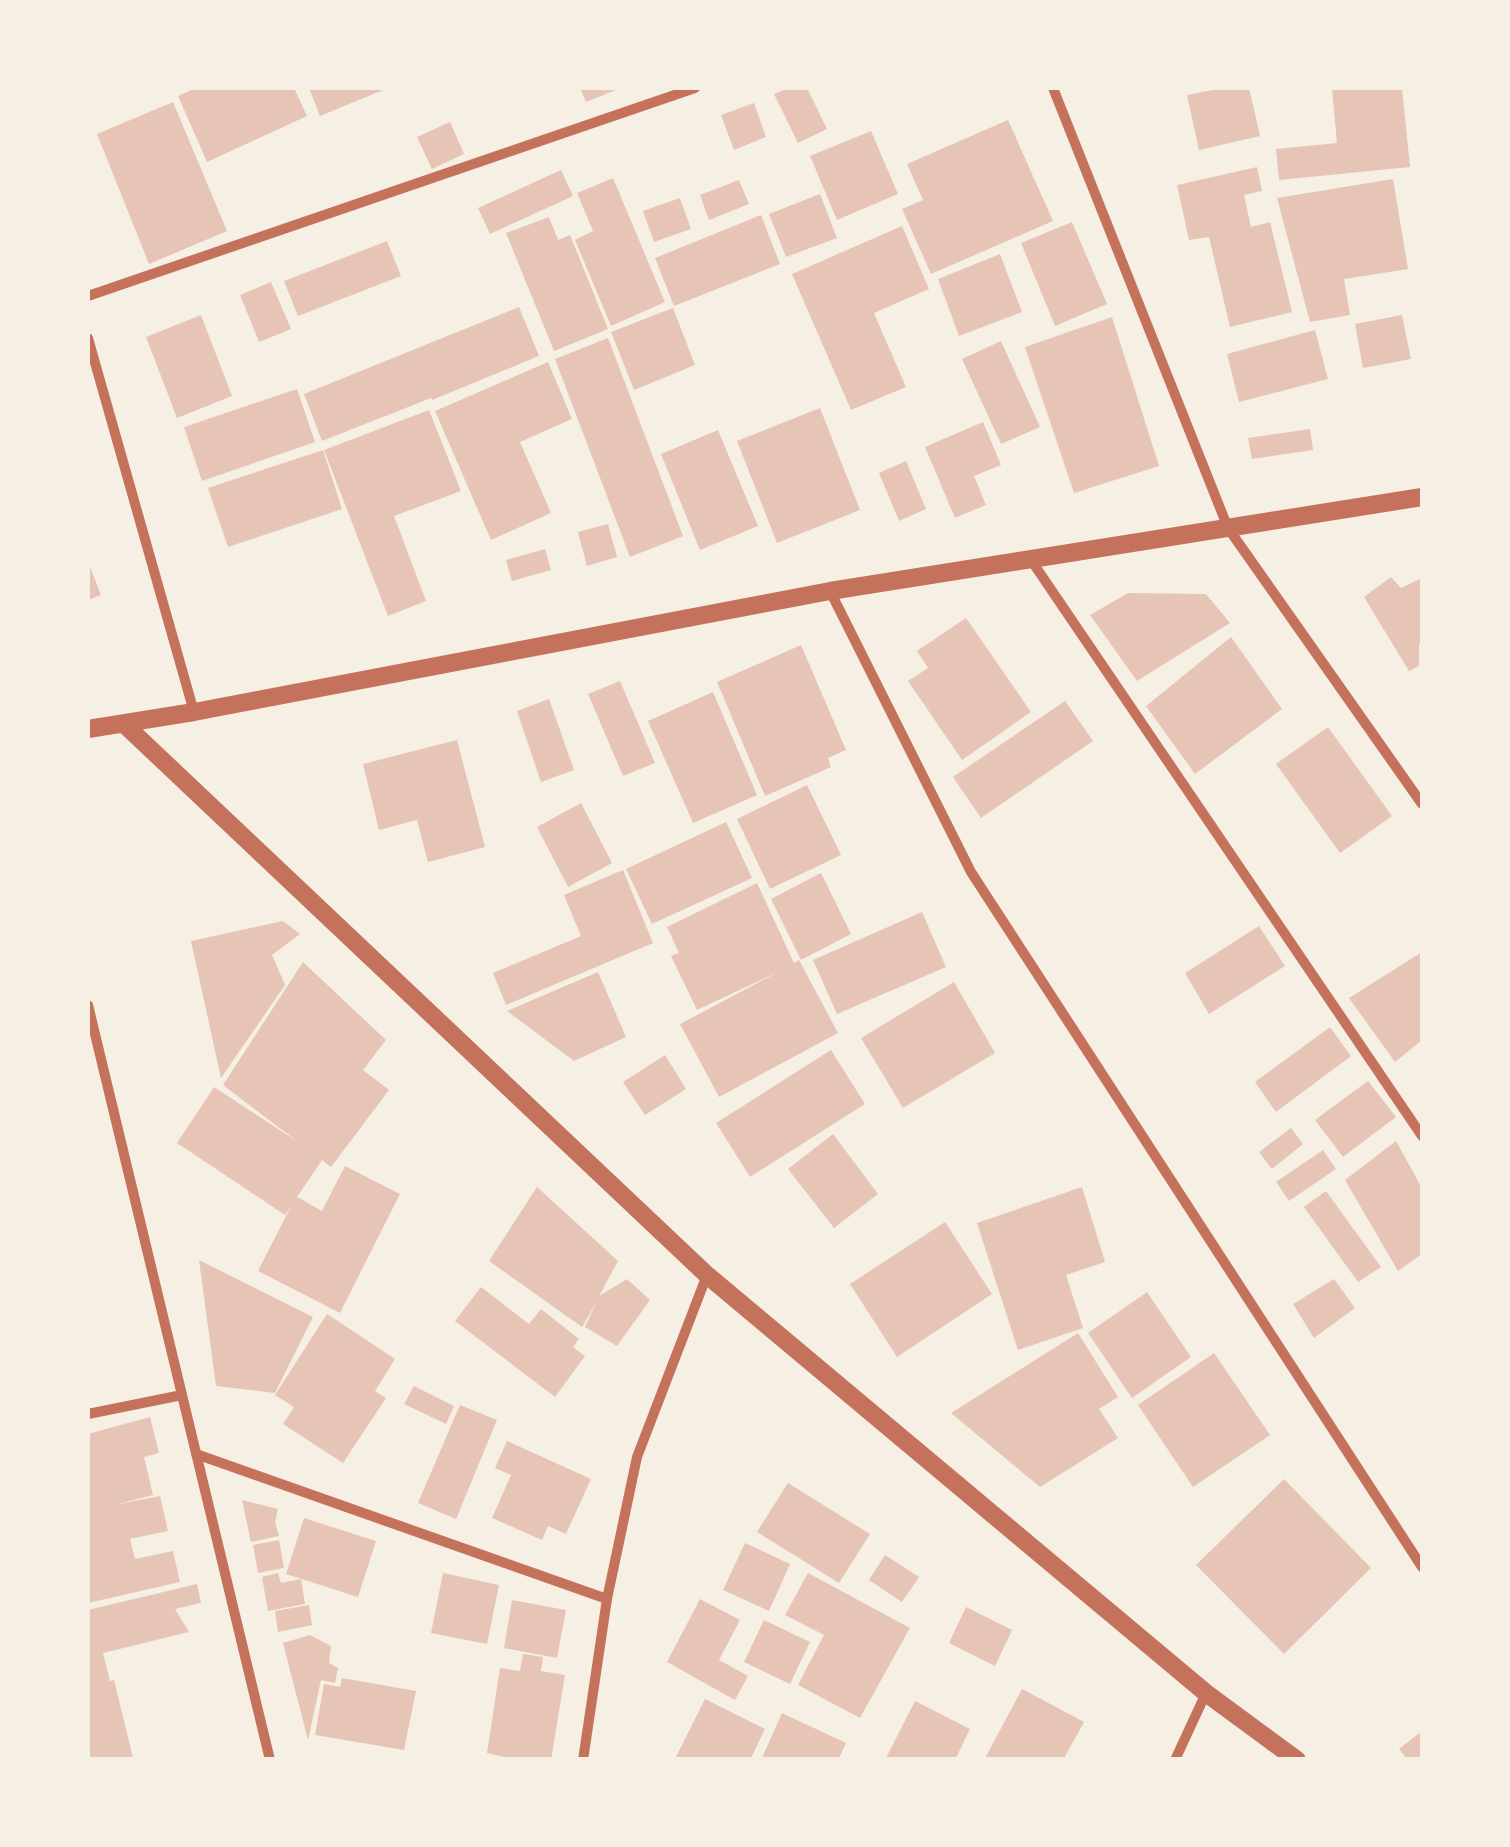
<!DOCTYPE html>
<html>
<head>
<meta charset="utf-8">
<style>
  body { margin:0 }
  #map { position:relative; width:1510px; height:1847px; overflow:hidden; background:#f6efe4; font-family:Montserrat,sans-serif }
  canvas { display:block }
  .frame { position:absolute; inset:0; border:90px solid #f6efe4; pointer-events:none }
</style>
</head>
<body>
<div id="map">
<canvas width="1510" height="1847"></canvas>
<div class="frame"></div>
</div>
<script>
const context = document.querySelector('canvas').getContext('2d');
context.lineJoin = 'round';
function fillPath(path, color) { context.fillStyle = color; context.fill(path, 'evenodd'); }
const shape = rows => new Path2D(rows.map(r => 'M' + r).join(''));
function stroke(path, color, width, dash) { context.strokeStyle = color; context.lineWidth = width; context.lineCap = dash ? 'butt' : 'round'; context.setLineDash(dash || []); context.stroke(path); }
const building = shape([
  [196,88,294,88,307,116,207,162,178,96],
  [309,88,388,88,320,116],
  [580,88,621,88,586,102],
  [789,88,807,88,827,129,798,143,774,94],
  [1223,88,1249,88,1260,136,1199,150,1187,95],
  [1332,88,1402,88,1410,167,1279,180,1276,149,1337,143],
  [173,102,227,231,149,264,97,134],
  [754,103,766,137,734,150,721,115],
  [1008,120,1053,221,931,274,902,209,923,200,907,164],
  [450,122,464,154,432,169,417,137],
  [871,131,898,194,837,220,810,156],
  [1257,167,1262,191,1244,195,1251,227,1270,222,1292,312,1230,327,1209,237,1189,240,1177,185],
  [561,170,573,196,490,234,478,208],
  [613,178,665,302,611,326,575,240,593,231,577,193],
  [1393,179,1408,269,1344,279,1350,315,1310,322,1277,198],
  [739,180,749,204,709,220,700,195],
  [820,194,837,238,786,257,769,214],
  [680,198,691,229,654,242,643,211],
  [761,215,780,264,674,306,655,258],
  [549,217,558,240,570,235,608,329,554,351,506,233],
  [1072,222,1107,304,1055,326,1021,243],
  [902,226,929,289,874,313,906,387,851,410,792,274],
  [387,241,401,276,298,316,284,281],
  [1000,254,1022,312,959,336,938,279],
  [271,282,291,329,259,342,240,295],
  [519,307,539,356,432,400,431,398,322,441,304,394],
  [673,308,695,365,634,390,611,332],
  [201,315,232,396,177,418,146,337],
  [1402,315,1411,359,1363,368,1355,324],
  [1112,317,1159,466,1074,493,1025,347],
  [1315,330,1328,379,1239,402,1227,354],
  [608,338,683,536,630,557,555,359],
  [1001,341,1040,427,1001,444,962,359],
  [548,362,572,419,520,442,551,513,491,540,435,411],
  [297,389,315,442,202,481,184,427],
  [820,408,860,510,777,543,737,441],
  [429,410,461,491,394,516,426,601,388,616,324,450],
  [983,422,1001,465,974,476,986,505,955,518,925,447],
  [1310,429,1313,450,1252,459,1248,438],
  [718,430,758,526,700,550,661,454],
  [323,450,342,509,228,547,208,488],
  [906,461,926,509,899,521,879,473],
  [608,524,617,557,587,566,578,532],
  [545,549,551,570,512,581,506,560],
  [88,562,101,595,88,600],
  [1391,577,1401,588,1422,578,1422,643,1419,645,1419,666,1409,671,1364,597],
  [1128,593,1206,594,1230,623,1137,681,1090,615],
  [966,618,1031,712,962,760,908,681,928,668,917,651],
  [1231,637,1282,709,1195,774,1146,706],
  [801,645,846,750,828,758,831,767,765,796,717,682],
  [620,681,655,763,623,776,588,694],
  [713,692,757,795,693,823,648,721],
  [549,699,574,770,541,782,517,711],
  [1065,701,1093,741,981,818,953,777],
  [1328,727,1392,816,1340,853,1276,764],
  [457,740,485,847,428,862,417,820,379,830,363,764],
  [807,785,841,855,770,889,737,819],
  [581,803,612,863,568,887,537,827],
  [726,822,752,878,652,924,626,869],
  [623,870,653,943,506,1005,493,973,581,936,564,895],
  [821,873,851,934,801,960,771,899],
  [757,883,794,963,799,960,838,1033,719,1097,680,1024,780,971,697,1010,671,956,679,953,667,927],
  [922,912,946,967,837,1014,813,960],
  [283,921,300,934,272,955,285,985,221,1078,191,941],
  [1259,926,1285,966,1209,1014,1185,973],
  [1422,952,1422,1040,1395,1062,1349,998],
  [303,962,386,1040,363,1070,389,1090,331,1167,322,1160,297,1197,322,1211,345,1166,400,1194,340,1313,258,1271,291,1206,285,1215,177,1143,214,1087,298,1142,223,1085],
  [598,972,626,1037,574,1061,507,1011],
  [954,982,995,1053,903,1108,861,1038],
  [1330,1027,1351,1056,1276,1112,1255,1082],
  [831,1050,865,1104,750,1177,716,1123],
  [665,1055,686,1089,645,1115,623,1082],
  [1368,1081,1396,1117,1343,1157,1315,1120],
  [1291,1128,1303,1144,1272,1169,1259,1152],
  [833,1134,878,1194,834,1228,788,1169],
  [1396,1141,1422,1188,1422,1254,1398,1271,1345,1180],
  [1323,1150,1336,1169,1289,1201,1276,1182],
  [537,1187,618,1261,599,1296,627,1279,650,1300,617,1346,585,1327,596,1303,582,1327,489,1261],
  [1082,1187,1105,1262,1066,1275,1083,1328,1018,1350,977,1223],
  [1326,1191,1381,1267,1358,1282,1304,1207],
  [945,1222,992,1294,897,1357,850,1284],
  [199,1260,313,1317,275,1393,216,1386],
  [1334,1279,1355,1308,1314,1338,1293,1304],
  [481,1287,529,1324,541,1309,579,1339,573,1347,585,1356,555,1397,455,1321],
  [1147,1292,1191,1357,1132,1398,1088,1333],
  [327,1314,395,1359,375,1391,386,1398,343,1463,283,1424,294,1407,275,1395],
  [1078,1333,1118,1397,1099,1409,1118,1438,1040,1487,951,1413],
  [1214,1353,1270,1435,1193,1487,1138,1405],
  [414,1386,454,1406,446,1424,404,1404],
  [460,1405,497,1420,456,1519,418,1503],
  [150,1417,159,1453,144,1457,153,1495,114,1505,160,1496,168,1531,130,1539,135,1559,173,1551,180,1582,88,1603,88,1434],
  [507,1441,591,1479,566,1534,548,1526,542,1540,492,1518,511,1475,495,1468],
  [1284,1479,1371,1568,1284,1654,1196,1565],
  [788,1483,870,1534,839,1583,757,1532],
  [242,1500,278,1509,275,1522,279,1536,251,1542],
  [304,1518,376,1541,358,1597,286,1574],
  [279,1540,284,1568,258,1573,253,1545],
  [745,1543,790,1564,769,1611,723,1590],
  [885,1555,919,1577,902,1602,869,1580],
  [278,1573,281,1583,301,1579,305,1604,268,1611,262,1577],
  [443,1573,499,1585,487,1644,431,1633],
  [808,1573,910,1628,860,1718,798,1685,824,1635,785,1615],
  [197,1584,201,1603,175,1609,189,1632,103,1653,110,1681,114,1680,133,1758,88,1760,88,1610],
  [700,1599,740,1620,719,1660,748,1676,735,1700,667,1662],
  [512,1600,566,1610,557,1658,504,1648],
  [309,1605,312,1625,278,1632,275,1611],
  [966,1607,1012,1630,995,1666,949,1643],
  [764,1620,810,1642,790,1684,744,1662],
  [310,1635,331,1646,329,1663,338,1668,335,1683,321,1680,308,1740,283,1643],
  [523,1654,543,1657,541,1671,565,1675,551,1760,518,1760,487,1753,500,1668,520,1671],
  [342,1678,416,1691,404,1750,315,1735,324,1684,340,1687],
  [1022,1689,1084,1722,1063,1760,984,1760],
  [705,1699,765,1729,750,1760,681,1760,676,1757],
  [915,1701,970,1729,955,1760,885,1760],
  [782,1713,846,1743,838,1760,761,1760],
  [1422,1731,1422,1760,1408,1760,1399,1749]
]);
const minor = shape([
  [1053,88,1228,528,1422,804],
  [88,296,695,88],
  [88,338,194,712],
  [1031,560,1422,1136],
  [830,591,971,872,1422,1567],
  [88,1005,270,1760],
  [88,1414,182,1395],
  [196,1454,607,1599],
  [583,1760,607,1599,637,1457,707,1275],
  [1175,1760,1206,1693]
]);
const tertiary = shape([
  [124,724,707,1275,1206,1693,1297,1760],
  [88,729,194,712,830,591,1422,497]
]);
fillPath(building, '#e6c5b7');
stroke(minor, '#c5725c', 10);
stroke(tertiary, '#c5725c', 18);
</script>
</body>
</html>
